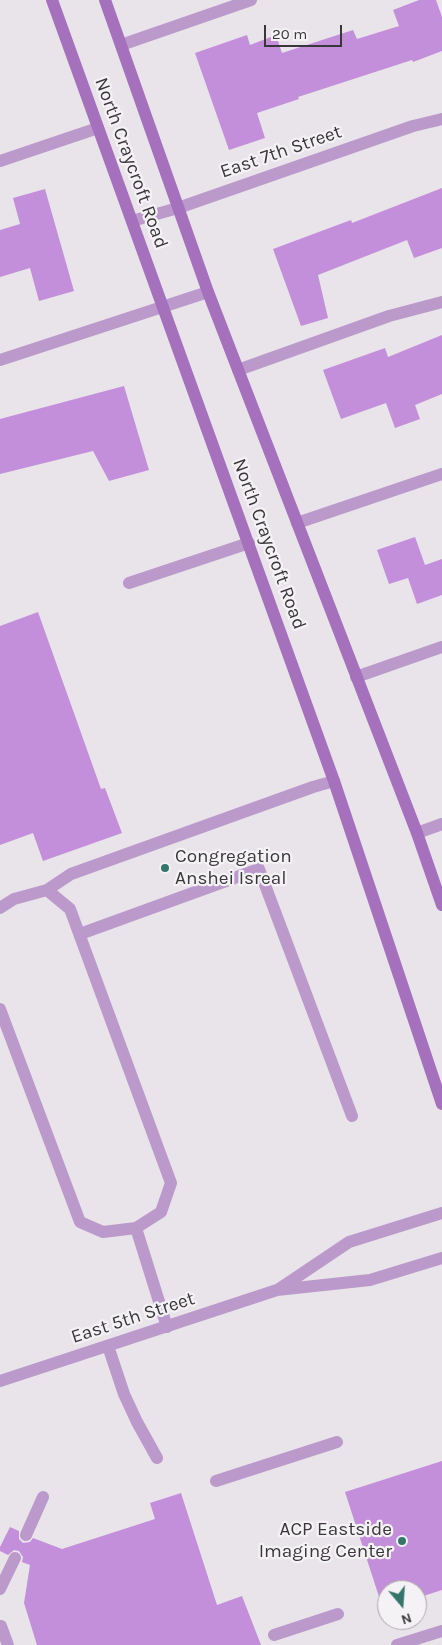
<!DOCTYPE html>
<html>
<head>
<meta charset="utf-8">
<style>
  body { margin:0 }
  #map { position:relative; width:442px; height:1645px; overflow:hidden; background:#e8e4e9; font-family:Karla,sans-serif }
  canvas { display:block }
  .north { position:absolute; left:377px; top:1580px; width:50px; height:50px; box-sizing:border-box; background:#f5f2f6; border:1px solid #aaa8aa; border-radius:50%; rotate:162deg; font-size:14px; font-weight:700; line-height:20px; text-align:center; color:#393839 }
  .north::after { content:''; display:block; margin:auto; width:18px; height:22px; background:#34776a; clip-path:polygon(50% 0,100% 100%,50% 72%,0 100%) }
  .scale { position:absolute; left:264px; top:25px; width:78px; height:22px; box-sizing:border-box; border:2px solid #393839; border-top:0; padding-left:6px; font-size:15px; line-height:18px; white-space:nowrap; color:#393839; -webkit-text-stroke:4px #f5f2f6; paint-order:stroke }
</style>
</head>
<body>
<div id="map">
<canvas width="442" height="1645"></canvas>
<div class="north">N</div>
<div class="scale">20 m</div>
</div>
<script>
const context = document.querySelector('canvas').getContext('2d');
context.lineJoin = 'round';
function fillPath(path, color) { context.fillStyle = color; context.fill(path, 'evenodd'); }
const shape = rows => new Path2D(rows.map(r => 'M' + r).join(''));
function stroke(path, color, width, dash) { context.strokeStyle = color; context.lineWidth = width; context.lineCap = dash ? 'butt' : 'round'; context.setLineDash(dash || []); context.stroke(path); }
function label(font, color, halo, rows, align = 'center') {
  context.font = font + ' Karla,sans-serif'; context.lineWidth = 4.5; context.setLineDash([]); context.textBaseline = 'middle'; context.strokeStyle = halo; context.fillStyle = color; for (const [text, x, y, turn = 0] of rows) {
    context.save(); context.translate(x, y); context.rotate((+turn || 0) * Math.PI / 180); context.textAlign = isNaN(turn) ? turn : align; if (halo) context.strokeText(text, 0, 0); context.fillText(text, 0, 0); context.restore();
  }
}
const building = shape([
  [419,0,436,0,442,17,442,51,413,62,412,60,298,97,299,99,257,113,265,138,229,150,195,53,247,35,250,45,276,35,282,53,353,30,357,39,399,26,393,10],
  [442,188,442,248,414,258,407,240,318,275,328,318,301,326,273,249,351,220,352,223],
  [45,189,74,291,39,301,30,268,0,277,0,230,20,224,13,198],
  [442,335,442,394,415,405,420,419,395,428,386,403,341,419,323,370,385,348,388,357],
  [124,386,149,470,109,481,93,451,0,474,0,419],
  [415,537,425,565,442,559,442,595,417,604,408,578,389,584,377,550],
  [38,612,101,789,105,788,122,833,43,861,33,833,0,845,0,626],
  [442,1461,442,1590,417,1598,417,1590,387,1590,387,1608,383,1609,345,1492],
  [181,1493,217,1605,242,1596,261,1645,37,1645,24,1603,30,1565,22,1562,23,1557,19,1551,14,1550,8,1555,0,1551,0,1547,10,1527,19,1531,19,1539,23,1543,30,1542,33,1538,62,1549,155,1519,150,1503]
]);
const service = shape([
  [121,45,251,0],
  [0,161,98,128],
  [238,370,389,316,442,302],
  [129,583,249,543],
  [356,677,442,647],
  [47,890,71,874,313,787,334,781],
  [0,908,14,899,47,890,70,909,171,1183,161,1212,136,1228,103,1232,80,1222,0,1009],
  [80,934,259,869,352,1116],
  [136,1228,167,1327],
  [108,1346,124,1394,137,1422,157,1458],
  [216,1481,337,1442],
  [26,1535,43,1497],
  [0,1589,15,1558],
  [1,1626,8,1645],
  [274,1635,338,1614]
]);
const minor = shape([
  [132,221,178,208,413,126,442,119],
  [0,360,208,292],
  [297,523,442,474],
  [417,833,442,824],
  [397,1645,442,1631]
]);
const tertiary = shape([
  [279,1289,349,1242,442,1213],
  [0,1381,277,1290,370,1280,442,1258]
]);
const secondary = shape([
  [52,0,334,781,442,1104],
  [105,0,208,292,417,833,442,905]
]);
const markers = [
  [165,868,5,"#34776a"],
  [402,1541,5,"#34776a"]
];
const streetNames = [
  ["East 7th Street",281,152,-19],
  ["North Craycroft Road",131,163,70],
  ["North Craycroft Road",269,544,70],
  ["East 5th Street",133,1318,-18]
];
const poiNames = [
  ["Congregation",175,857],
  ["Anshei Isreal",175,879],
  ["ACP Eastside",392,1530,"right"],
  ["Imaging Center",392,1552,"right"]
];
fillPath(building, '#c38fda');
stroke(service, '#bc99cb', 12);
stroke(minor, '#bc99cb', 12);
stroke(tertiary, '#bc99cb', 12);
stroke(secondary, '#a671bc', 12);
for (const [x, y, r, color] of markers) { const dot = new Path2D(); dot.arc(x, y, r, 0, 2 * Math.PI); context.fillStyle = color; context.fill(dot); stroke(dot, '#f5f2f6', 2); }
label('19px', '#393839', '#f5f2f6', streetNames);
label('19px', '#393839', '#f5f2f6', poiNames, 'left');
</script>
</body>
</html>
